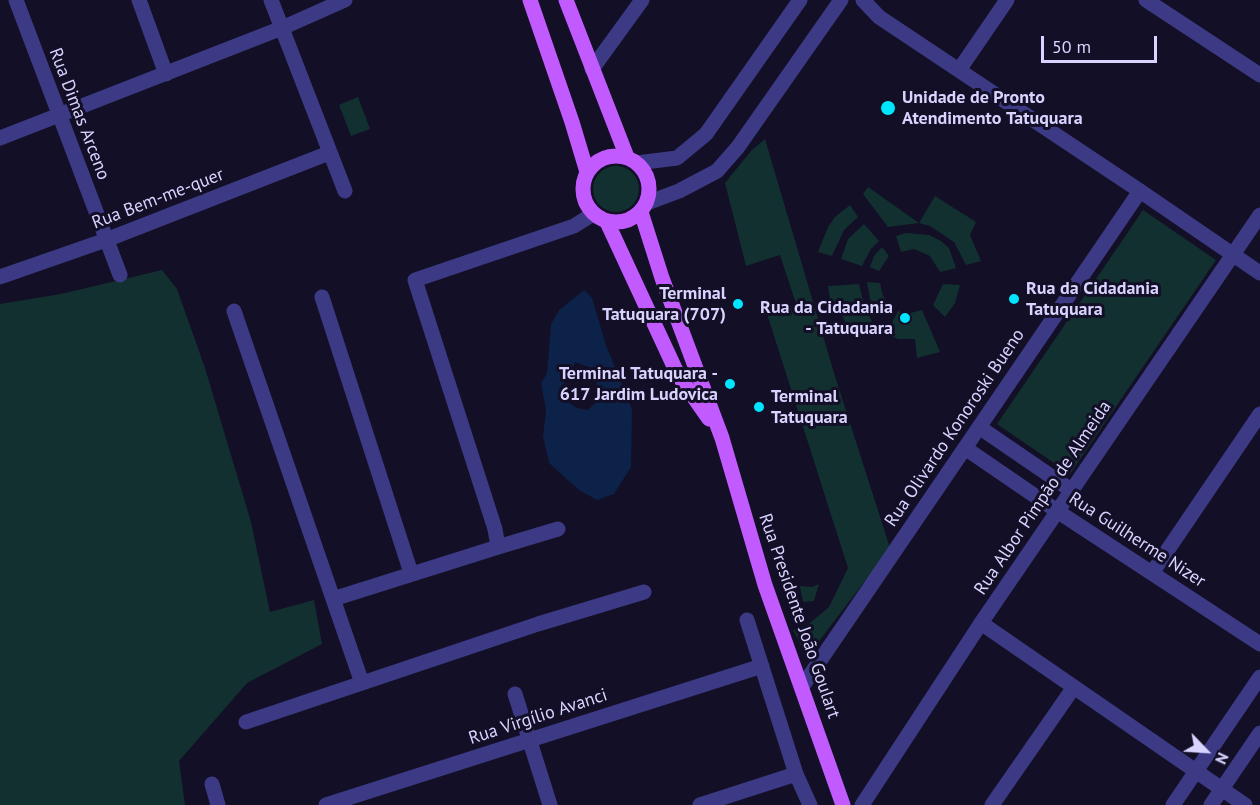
<!DOCTYPE html>
<html>
<head>
<meta charset="utf-8">
<style>
  body { margin:0 }
  #map { position:relative; width:1260px; height:805px; overflow:hidden; background:#130f26; font-family:"PT Sans",sans-serif }
  canvas { display:block }
  .north { position:absolute; left:1176px; top:721px; width:60px; height:60px; -webkit-text-stroke:4px #130f26; paint-order:stroke; rotate:115deg; font-size:16px; font-weight:700; line-height:24px; text-align:center; color:#d9d4ff }
  .north::after { content:''; display:block; margin:auto; width:21px; height:27px; background:#d9d4ff; clip-path:polygon(50% 0,100% 100%,50% 72%,0 100%) }
  .scale { position:absolute; left:1041px; top:36px; width:116px; height:27px; box-sizing:border-box; border:3px solid #d9d4ff; border-top:0; padding-left:8px; font-size:18px; line-height:21px; white-space:nowrap; color:#d9d4ff; -webkit-text-stroke:4px #130f26; paint-order:stroke }
</style>
</head>
<body>
<div id="map">
<canvas width="1260" height="805"></canvas>
<div class="north">N</div>
<div class="scale">50 m</div>
</div>
<script>
const context = document.querySelector('canvas').getContext('2d');
context.lineJoin = 'round';
function fillPath(path, color) { context.fillStyle = color; context.fill(path, 'evenodd'); }
const shape = rows => new Path2D(rows.map(r => 'M' + r).join(''));
function stroke(path, color, width, dash) { context.strokeStyle = color; context.lineWidth = width; context.lineCap = dash ? 'butt' : 'round'; context.setLineDash(dash || []); context.stroke(path); }
function label(font, color, halo, rows, align = 'center') {
  context.font = font + ' "PT Sans",sans-serif'; context.lineWidth = 6; context.setLineDash([]); context.textBaseline = 'middle'; context.strokeStyle = halo; context.fillStyle = color; for (const [text, x, y, turn = 0] of rows) {
    context.save(); context.translate(x, y); context.rotate((+turn || 0) * Math.PI / 180); context.textAlign = isNaN(turn) ? turn : align; if (halo) context.strokeText(text, 0, 0); context.fillText(text, 0, 0); context.restore();
  }
}
const green = shape([
  [358,97,370,129,351,136,339,105],
  [765,139,834,373,890,548,807,657,793,630,804,628,829,607,848,568,767,314,796,304,780,255,746,266,725,183,751,151],
  '593 189a23 23 0 1 1 46 0a23 23 0 1 1-46 0Z',
  [868,187,919,223,935,196,976,222,970,235,981,261,966,265,954,242,930,226,919,223,888,227,863,194],
  [850,205,858,217,844,230,832,256,818,252,828,227,835,217],
  [1143,210,1216,260,1070,474,997,424],
  [864,224,879,241,871,249,862,266,841,259,848,239],
  [906,233,929,235,941,241,949,248,956,268,940,272,930,256,914,249,901,252,896,236],
  [882,247,889,256,879,271,870,267,874,256],
  [162,270,177,289,205,368,251,522,270,612,314,600,322,644,247,683,179,761,185,805,0,805,0,304,61,294],
  [867,282,880,283,883,296,889,305,880,313,870,299],
  [859,284,865,309,872,321,856,336,844,320,840,310,832,312,828,286],
  [943,284,960,285,955,303,945,317,933,305],
  [922,310,940,352,917,358,915,339,898,339,886,334,898,311,907,314],
  [819,584,814,601,803,602,800,586,812,587]
]);
const water = shape([
  [584,290,592,298,606,345,632,409,631,467,614,494,597,500,579,490,549,463,543,436,546,410,541,383,547,373,551,324,559,310],
  [575,362,589,367,599,388,597,401,588,410,577,408,559,396,559,389,568,378]
]);
const minor = shape([
  [16,0,120,275],
  [139,0,166,74],
  [271,0,345,191],
  [863,0,879,17,1140,191,1260,273],
  [1146,0,1260,75],
  [592,69,642,0],
  [959,70,1007,0],
  [0,138,282,28,345,0],
  [637,163,677,158,706,134,800,0],
  [647,203,679,191,717,171,738,147,841,0],
  [0,277,106,240,329,153],
  [322,297,411,573],
  [234,311,362,683],
  [979,427,1071,490],
  [965,448,1057,511,1260,644],
  [498,547,558,529],
  [1152,573,1260,414],
  [333,599,498,547,495,529,415,280,574,226,593,214],
  [747,620,796,774,810,805],
  [981,623,1245,805],
  [802,687,1140,191],
  [515,694,550,805],
  [246,722,538,624,644,592],
  [212,784,218,805],
  [326,805,762,666],
  [700,805,796,774],
  [862,805,981,623,1260,215],
  [992,805,1074,687],
  [1173,805,1260,677],
  [1211,805,1260,733]
]);
const major = shape([
  [530,0,572,122,587,172],
  [566,0,627,157],
  '583 189a33 33 0 1 1 66 0a33 33 0 1 1-66 0Z',
  [641,212,662,278,722,438,765,585,843,805],
  [607,222,678,375,709,419]
]);
const markers = [
  [888,108,8,"#00e5ff"],
  [1014,299,6,"#00e5ff"],
  [738,304,6,"#00e5ff"],
  [905,318,6,"#00e5ff"],
  [730,384,6,"#00e5ff"],
  [759,407,6,"#00e5ff"]
];
const poiNames = [
  ["Unidade de Pronto",902,98],
  ["Atendimento Tatuquara",902,119],
  ["Rua da Cidadania",1026,289],
  ["Tatuquara",1026,310],
  ["Terminal",726,294,"right"],
  ["Tatuquara (707)",726,315,"right"],
  ["Rua da Cidadania",893,308,"right"],
  ["- Tatuquara",893,329,"right"],
  ["Terminal Tatuquara -",718,374,"right"],
  ["617 Jardim Ludovica",718,395,"right"],
  ["Terminal",771,397],
  ["Tatuquara",771,418]
];
const streetNames = [
  ["Rua Dimas Arceno",79,114,69],
  ["Rua Bem-me-quer",158,199,-21],
  ["Rua Olivardo Konoroski Bueno",955,428,-56],
  ["Rua Albor Pimpão de Almeida",1043,498,-56],
  ["Rua Guilherme Nizer",1137,540,33],
  ["Rua Presidente João Goulart",799,616,71],
  ["Rua Virgílio Avanci",538,717,-18]
];
fillPath(green, '#12302f');
fillPath(water, '#0c2248');
stroke(minor, '#3d3a85', 15);
stroke(major, '#c25bff', 15);
for (const [x, y, r, color] of markers) { const dot = new Path2D(); dot.arc(x, y, r, 0, 2 * Math.PI); context.fillStyle = color; context.fill(dot); stroke(dot, '#130f26', 2); }
label('bold 18px', '#d9d4ff', '#130f26', poiNames, 'left');
label('18px', '#d9d4ff', '#130f26', streetNames);
</script>
</body>
</html>
